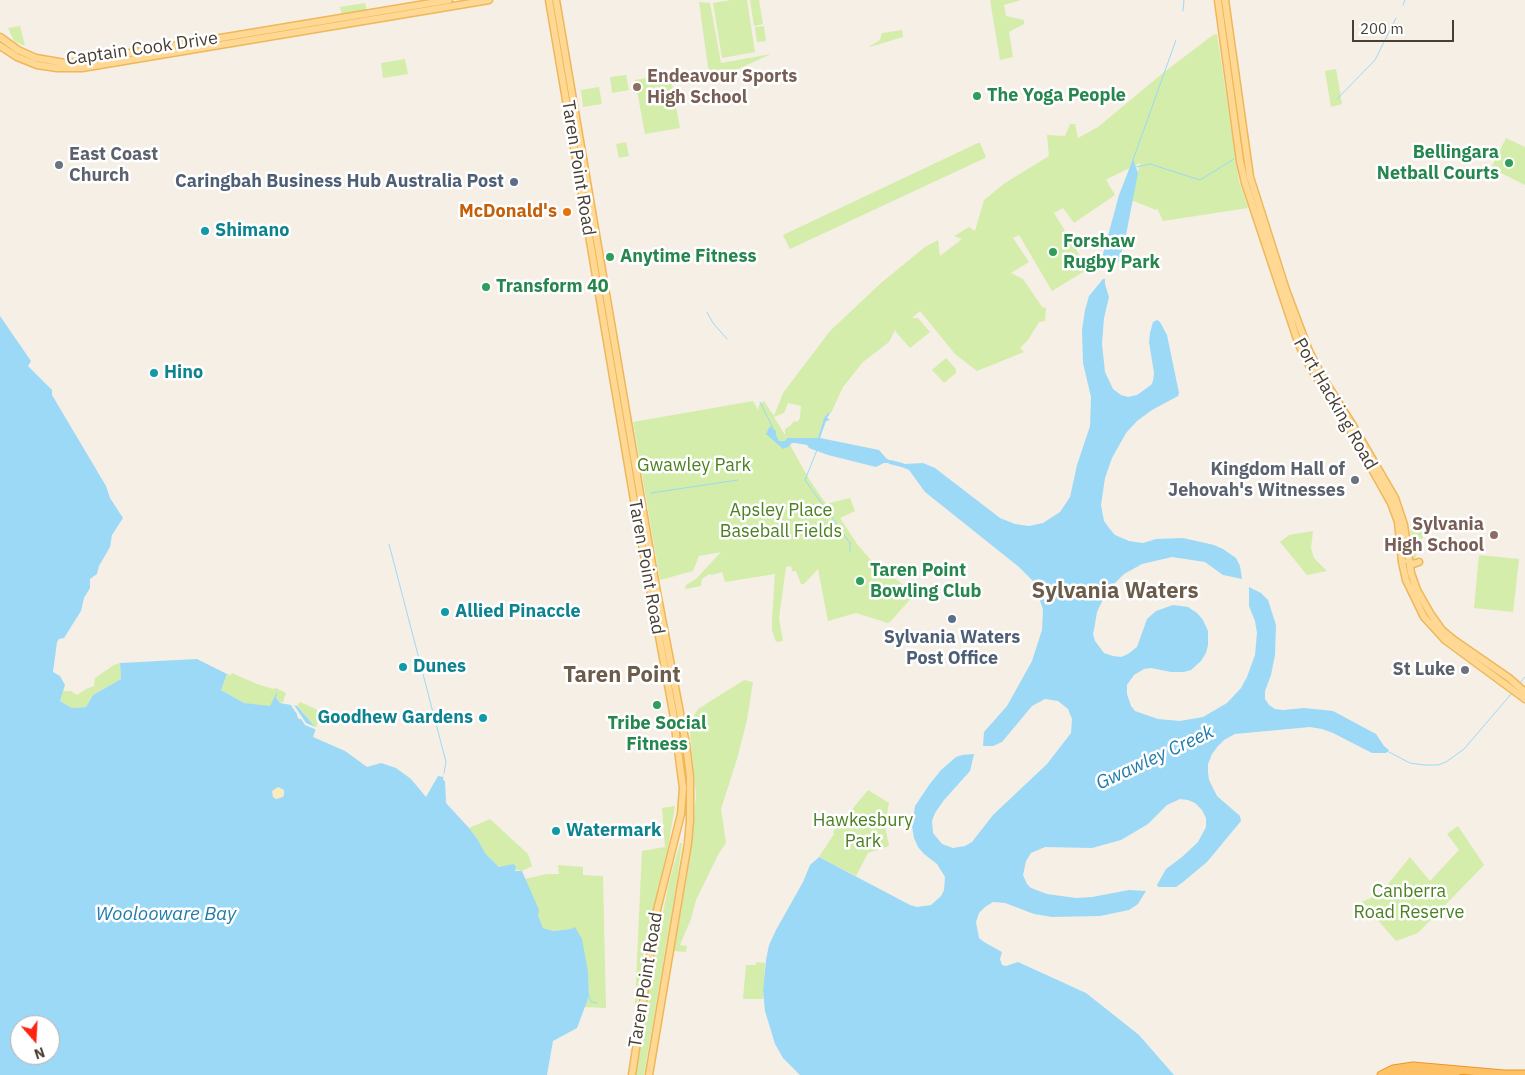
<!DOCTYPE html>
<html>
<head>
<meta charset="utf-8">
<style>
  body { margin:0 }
  #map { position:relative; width:1525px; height:1075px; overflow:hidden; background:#f5efe6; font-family:"IBM Plex Sans",sans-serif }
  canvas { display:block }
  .north { position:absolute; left:10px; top:1015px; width:50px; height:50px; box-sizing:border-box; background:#fff; border:1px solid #b6b2ae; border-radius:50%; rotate:161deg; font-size:14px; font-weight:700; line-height:20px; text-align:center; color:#483f34 }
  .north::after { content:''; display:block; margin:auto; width:18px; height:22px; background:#ff2412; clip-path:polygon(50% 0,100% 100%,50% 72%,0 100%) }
  .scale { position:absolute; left:1352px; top:20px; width:102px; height:22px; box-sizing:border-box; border:2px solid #483f34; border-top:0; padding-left:6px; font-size:15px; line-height:18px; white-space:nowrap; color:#483f34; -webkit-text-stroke:4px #fff; paint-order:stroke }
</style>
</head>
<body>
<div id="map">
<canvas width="1525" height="1075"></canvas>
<div class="north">N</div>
<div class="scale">200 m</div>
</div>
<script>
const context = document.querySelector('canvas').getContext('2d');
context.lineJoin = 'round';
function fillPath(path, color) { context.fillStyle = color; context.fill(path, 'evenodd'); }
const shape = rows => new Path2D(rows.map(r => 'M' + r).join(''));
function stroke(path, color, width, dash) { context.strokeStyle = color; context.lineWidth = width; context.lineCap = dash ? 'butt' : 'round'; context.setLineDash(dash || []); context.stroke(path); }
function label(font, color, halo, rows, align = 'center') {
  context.font = font + ' "IBM Plex Sans",sans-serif'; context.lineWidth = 5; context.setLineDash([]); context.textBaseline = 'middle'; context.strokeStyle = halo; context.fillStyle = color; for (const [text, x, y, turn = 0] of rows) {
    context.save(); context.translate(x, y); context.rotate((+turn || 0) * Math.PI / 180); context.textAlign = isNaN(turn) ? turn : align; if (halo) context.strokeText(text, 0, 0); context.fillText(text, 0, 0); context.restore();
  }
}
const green = shape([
  [731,0,747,0,755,52,722,58,713,3],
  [750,0,759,0,763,24,754,26],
  [990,0,1021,0,1004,5,1006,16,1024,20,1024,24,1009,32,1013,57,1000,60],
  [699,2,710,3,721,63,771,54,710,82],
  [365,3,367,11,342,15,340,7],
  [20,26,25,46,14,41,8,28],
  [764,26,766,41,757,42,755,27],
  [902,30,903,37,870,47,869,50,870,46,880,40,882,33],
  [1217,34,1239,181,1248,208,1163,221,1157,208,1156,210,1131,200,1140,163,1107,179,1106,180,1115,195,1074,223,1063,208,1050,215,1054,213,1088,269,1052,291,1019,235,1013,238,1029,262,1011,273,1023,279,1042,307,1046,308,1045,321,1039,322,1028,340,1020,348,1024,352,977,371,955,354,920,311,912,318,918,318,930,332,910,348,895,331,896,330,895,330,889,342,863,362,843,387,831,413,828,413,824,418,818,438,787,438,785,436,809,479,826,504,850,498,855,511,840,518,857,544,870,559,915,594,890,622,888,623,856,613,828,621,818,569,804,584,801,584,796,571,792,571,791,566,786,567,779,618,783,641,776,642,772,630,772,620,775,574,725,582,722,572,712,575,709,574,702,579,701,586,685,589,686,585,696,579,721,552,699,556,693,571,660,580,633,422,753,401,758,410,759,405,764,401,774,416,783,393,830,331,881,283,925,247,938,240,940,256,962,239,954,236,969,227,975,231,984,200,1005,183,1049,156,1047,135,1065,136,1070,124,1075,124,1078,138,1098,127,1163,73,1213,35],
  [788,403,801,406,800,418,797,422,794,421,790,426,785,429,785,435,774,417,784,413],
  [405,59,408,74,383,78,381,63],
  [1336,69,1342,104,1331,107,1325,71],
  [670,74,680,128,645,134,635,80],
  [626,75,629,90,612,93,610,77],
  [599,87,602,104,583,107,581,90],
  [1506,138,1525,147,1525,185,1491,168],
  [626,142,629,156,619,158,616,144],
  [978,143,980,143,986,157,985,158,790,249,783,235],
  [946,358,956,369,956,373,944,383,932,370],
  [1410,526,1425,531,1415,559,1412,558],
  [1313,531,1311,548,1314,558,1327,571,1307,575,1280,542,1289,535],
  [1479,555,1519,559,1513,612,1474,608],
  [120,663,121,679,93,695,86,707,72,708,60,701,63,691,71,691,77,695,86,689,94,686,95,678,114,665],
  [232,673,257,684,273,689,276,688,286,693,283,702,280,703,276,698,278,691,270,707,244,703,221,690,227,674,231,675],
  [744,680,753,682,747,720,737,759,721,809,726,843,719,853,696,900,691,919,680,945,687,946,686,952,674,951,692,844,696,794,690,734,691,721,698,709],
  [300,702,316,709,321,714,316,728,297,706],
  [868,790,889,803,885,826,889,846,868,853,856,876,819,857,834,834,833,832],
  [675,806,669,842,644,947,637,1005,635,1004,642,851,665,847,662,808],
  [490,819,528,854,532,866,522,871,499,867,485,853,478,840,469,828],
  [1458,826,1484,865,1418,933,1396,941,1362,902,1380,894,1410,857,1430,881,1459,850,1447,834],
  [680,843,682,843,677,881,644,1075,636,1075,656,948,669,882],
  [558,865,583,867,583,875,603,876,606,1008,584,1007,589,996,588,971,571,929,552,931,543,928,525,879,547,874,559,874],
  [756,962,765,963,763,999,743,999,746,965,756,965]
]);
const sand = shape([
  '272 793a6 6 0 1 1 12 0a6 6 0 1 1-12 0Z'
]);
const water = shape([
  [1133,159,1138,173,1124,245,1118,262,1105,271,1107,267,1102,258,1119,195],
  [1103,279,1105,279,1105,284,1109,297,1104,318,1102,344,1105,372,1113,389,1121,395,1128,397,1137,395,1151,385,1153,381,1154,373,1149,342,1150,333,1153,322,1157,320,1160,322,1167,335,1179,393,1178,396,1152,410,1137,421,1126,433,1112,458,1105,478,1101,505,1104,521,1109,528,1115,535,1129,541,1143,543,1156,539,1183,538,1214,545,1223,549,1236,558,1240,566,1242,579,1223,575,1205,562,1172,557,1142,564,1124,574,1115,583,1104,597,1097,612,1095,624,1093,634,1095,641,1104,653,1113,656,1121,657,1128,654,1137,647,1147,619,1156,611,1173,605,1188,607,1197,613,1203,620,1208,631,1208,645,1206,653,1201,661,1191,670,1184,672,1171,672,1151,668,1144,669,1134,675,1127,685,1127,694,1131,706,1135,711,1158,719,1180,721,1203,717,1227,703,1241,688,1247,677,1255,655,1257,633,1255,621,1249,606,1249,587,1261,593,1268,600,1276,625,1275,655,1271,675,1265,691,1265,699,1269,705,1275,709,1283,710,1304,708,1333,711,1376,734,1384,746,1389,750,1386,753,1372,753,1333,733,1322,729,1310,727,1235,734,1224,740,1218,746,1212,754,1208,764,1208,772,1209,780,1217,796,1240,816,1241,821,1207,862,1183,882,1176,887,1158,887,1157,885,1166,869,1182,857,1198,842,1206,827,1206,818,1202,810,1195,803,1188,800,1180,799,1167,805,1148,824,1121,840,1092,848,1045,847,1031,853,1026,861,1023,875,1027,884,1031,888,1047,894,1076,898,1092,897,1129,890,1146,891,1138,904,1129,910,1100,916,1052,917,1034,914,1005,903,993,902,985,907,979,913,976,922,979,938,984,942,1002,952,1000,959,1002,965,1006,966,1018,962,1086,993,1139,1035,1174,1075,800,1075,783,1058,775,1044,765,1011,763,991,766,960,769,945,776,930,803,882,810,865,819,857,910,905,917,907,931,905,941,896,944,890,945,877,937,864,924,854,918,847,914,838,912,826,915,806,929,785,941,770,956,757,962,755,974,754,970,771,944,800,935,813,932,821,933,833,942,844,953,848,965,846,972,842,993,815,1047,764,1071,733,1072,719,1068,709,1058,701,1045,699,1032,706,1002,742,993,746,983,746,984,732,1007,706,1032,661,1042,630,1043,609,1040,601,1033,581,1019,567,925,492,909,470,897,465,897,463,905,464,923,463,935,468,1000,518,1015,524,1029,526,1043,523,1060,512,1070,497,1077,465,1090,426,1091,397,1083,363,1082,330,1085,310,1089,296],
  [0,316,31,361,28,366,52,390,52,395,106,486,110,498,123,518,112,535,110,547,99,566,97,574,90,579,90,588,84,598,81,611,64,638,59,639,57,642,53,672,60,676,65,685,60,701,72,708,86,707,93,695,121,679,120,663,197,659,227,674,221,690,244,703,270,706,278,690,276,698,280,703,297,706,316,728,313,737,345,751,367,767,381,763,396,768,411,779,426,797,438,776,443,777,444,773,443,780,445,781,446,803,469,828,478,840,485,853,499,867,513,864,516,866,515,871,522,871,539,910,538,915,543,928,553,931,571,929,575,927,582,939,588,971,589,996,577,1028,553,1041,547,1075,0,1075],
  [278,787,284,790,284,794,283,797,276,799,273,797,272,791],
  [20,1025,50,1025,50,1055,20,1055],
  [828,413,830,413,827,418,830,420,826,421,820,438,879,450,886,458,890,461,890,463,884,463,876,467,828,455,809,448,807,445,795,443,792,443,788,447,783,449,766,434,770,426,776,431,776,435,779,441,785,441,787,438,818,438,824,418]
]);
const pier = shape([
  [292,702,306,723,318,728,317,730,305,725,301,719,299,719,297,716,297,714,290,704]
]);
const stream = shape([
  [1403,5,1405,0],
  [1183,11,1184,0],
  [1337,99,1375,60,1396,18],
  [1133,160,1176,40],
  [1136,167,1150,164,1200,180,1234,159],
  [707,312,713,323,727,339],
  [760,402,773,428],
  [817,450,805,480,850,543,850,552],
  [651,493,738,480],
  [389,544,446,762,444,773],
  [1519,684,1525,677],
  [1387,751,1410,763,1424,765,1438,765,1446,762,1464,749,1512,693],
  [589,996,591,1002,597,1003]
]);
const canal = shape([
  [890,462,902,465]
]);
const major = shape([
  [549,0,636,512,673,712,683,788,681,814,657,910,632,1075],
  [556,0,656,587,686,744,690,777,690,820,688,843,649,1075],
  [1218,0,1240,161,1245,183,1299,345,1310,367,1350,430,1391,503,1398,522,1402,562,1406,580,1424,617,1445,640,1525,699],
  [1225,0,1250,177,1286,290,1309,351,1323,378,1352,424,1395,498,1404,525,1411,573,1417,590,1430,613,1442,630,1454,640,1509,678,1525,692],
  [0,37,18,50,36,58,65,63,76,62,449,0],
  [0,46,17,57,37,65,57,68,82,68,489,0],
  [1408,561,1413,564,1419,562]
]);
const highway = shape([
  [1381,1075,1393,1069,1413,1066,1504,1074,1525,1074],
  [1393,1075,1411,1072,1456,1075]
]);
const markers = [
  [637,87,5,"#8d6e63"],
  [977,96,5,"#2e9e5b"],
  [1509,163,5,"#2e9e5b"],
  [59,165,5,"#6b7280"],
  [514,182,5,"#5c6f8a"],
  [567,212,5,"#e8710a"],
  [205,231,5,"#0f9aa8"],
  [1053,252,5,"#2e9e5b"],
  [610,257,5,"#2e9e5b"],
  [486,287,5,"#2e9e5b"],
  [154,373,5,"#0f9aa8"],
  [1355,480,5,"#6b7280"],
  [1494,535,5,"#8d6e63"],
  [860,581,5,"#2e9e5b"],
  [445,612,5,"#0f9aa8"],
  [952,619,5,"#5c6f8a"],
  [403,667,5,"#0f9aa8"],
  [1465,670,5,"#6b7280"],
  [657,705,5,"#2e9e5b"],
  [483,718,5,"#0f9aa8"],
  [556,831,5,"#0f9aa8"]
];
const streetNames = [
  ["Captain Cook Drive",142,49,-8],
  ["Taren Point Road",578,168,81],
  ["Port Hacking Road",1335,404,60],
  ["Taren Point Road",646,567,80],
  ["Taren Point Road",646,980,-81]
];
const educationNames = [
  ["Endeavour Sports",647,77],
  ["High School",647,98],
  ["Sylvania",1484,525,"right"],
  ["High School",1484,546,"right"]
];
const leisureNames = [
  ["The Yoga People",987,96],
  ["Bellingara",1499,153,"right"],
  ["Netball Courts",1499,174,"right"],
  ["Forshaw",1063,242],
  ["Rugby Park",1063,263],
  ["Anytime Fitness",620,257],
  ["Transform 40",496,287],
  ["Taren Point",870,571],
  ["Bowling Club",870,592],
  ["Tribe Social",657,724,"center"],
  ["Fitness",657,745,"center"]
];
const worshipNames = [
  ["East Coast",69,155,"left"],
  ["Church",69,176,"left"],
  ["Kingdom Hall of",1345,470],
  ["Jehovah's Witnesses",1345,491],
  ["St Luke",1455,670]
];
const serviceNames = [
  ["Caringbah Business Hub Australia Post",504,182],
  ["Sylvania Waters",952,638,"center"],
  ["Post Office",952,659,"center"]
];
const foodNames = [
  ["McDonald's",557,212]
];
const cultureNames = [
  ["Shimano",215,231],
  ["Hino",164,373],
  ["Allied Pinaccle",455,612],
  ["Dunes",413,667],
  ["Goodhew Gardens",473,718,"right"],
  ["Watermark",566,831]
];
const parkNames = [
  ["Gwawley Park",694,466],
  ["Apsley Place",781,511],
  ["Baseball Fields",781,532],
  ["Hawkesbury",863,821],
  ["Park",863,842],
  ["Canberra",1409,892],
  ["Road Reserve",1409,913]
];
const waterNames = [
  ["Gwawley Creek",1155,758,-25],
  ["Woolooware Bay",166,915]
];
const districtNames = [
  ["Sylvania Waters",1115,592],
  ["Taren Point",622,676]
];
fillPath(green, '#d4edaa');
fillPath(sand, '#fcebbe');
fillPath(water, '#9cd9f7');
fillPath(pier, '#f5efe6');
stroke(stream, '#9cd9f7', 1);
stroke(canal, '#9cd9f7', 4);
stroke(major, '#efb759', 9);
stroke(highway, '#ec9528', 9);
stroke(major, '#ffd994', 6);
stroke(highway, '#ffc166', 7);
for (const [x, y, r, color] of markers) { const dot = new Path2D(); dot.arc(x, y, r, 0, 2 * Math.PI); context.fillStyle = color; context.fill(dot); stroke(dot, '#fff', 2); }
label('18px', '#483f34', '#fff', streetNames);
label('bold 18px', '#785e54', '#fff', educationNames, 'left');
label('bold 18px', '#27864d', '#fff', leisureNames, 'left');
label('bold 18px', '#5b616d', '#fff', worshipNames, 'right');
label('bold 18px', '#4e5e75', '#fff', serviceNames, 'right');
label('bold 18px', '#c56008', '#fff', foodNames, 'right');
label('bold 18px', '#0d838f', '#fff', cultureNames, 'left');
label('18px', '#4c8022', '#fff', parkNames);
label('italic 19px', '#217cad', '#fff', waterNames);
label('bold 22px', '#6c5c4a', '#fff', districtNames);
</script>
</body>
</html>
